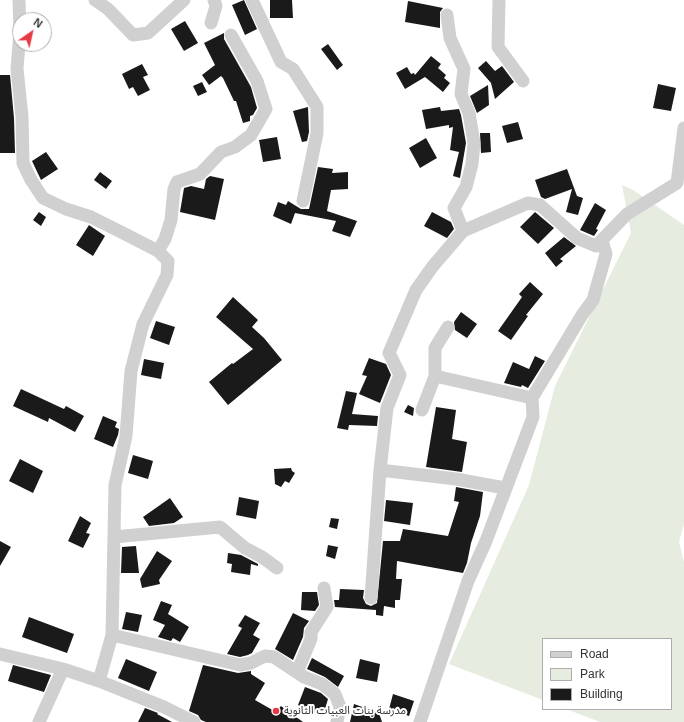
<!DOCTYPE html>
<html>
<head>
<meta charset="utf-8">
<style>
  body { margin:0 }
  #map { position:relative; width:684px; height:722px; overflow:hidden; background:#fff; font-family:Helvetica,sans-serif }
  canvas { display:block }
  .legend { position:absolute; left:542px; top:638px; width:130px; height:72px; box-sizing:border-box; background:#fff; border:1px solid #adadad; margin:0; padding:5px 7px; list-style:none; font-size:12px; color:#333 }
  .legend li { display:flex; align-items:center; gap:8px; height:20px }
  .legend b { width:20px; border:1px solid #adadad }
  .north { position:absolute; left:12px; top:12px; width:40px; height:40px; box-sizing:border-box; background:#fff; border:1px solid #adadad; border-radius:50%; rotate:34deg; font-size:11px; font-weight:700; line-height:16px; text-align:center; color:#333 }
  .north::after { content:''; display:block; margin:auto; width:14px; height:18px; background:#e63946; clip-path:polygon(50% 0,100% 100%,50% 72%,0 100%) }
</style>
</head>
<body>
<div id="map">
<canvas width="684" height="722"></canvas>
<ul class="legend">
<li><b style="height:5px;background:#d0d0d0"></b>Road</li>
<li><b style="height:11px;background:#e6ecdf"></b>Park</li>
<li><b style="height:11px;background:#1a1a1a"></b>Building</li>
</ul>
<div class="north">N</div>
</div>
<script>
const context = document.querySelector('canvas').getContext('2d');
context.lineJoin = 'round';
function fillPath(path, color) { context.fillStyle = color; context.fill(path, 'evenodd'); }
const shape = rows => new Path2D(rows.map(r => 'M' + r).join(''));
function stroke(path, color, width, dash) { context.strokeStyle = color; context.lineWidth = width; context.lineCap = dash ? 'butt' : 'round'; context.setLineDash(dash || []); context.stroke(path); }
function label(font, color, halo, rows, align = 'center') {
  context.font = font + ' Helvetica,"Noto Sans Arabic",sans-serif'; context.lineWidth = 4; context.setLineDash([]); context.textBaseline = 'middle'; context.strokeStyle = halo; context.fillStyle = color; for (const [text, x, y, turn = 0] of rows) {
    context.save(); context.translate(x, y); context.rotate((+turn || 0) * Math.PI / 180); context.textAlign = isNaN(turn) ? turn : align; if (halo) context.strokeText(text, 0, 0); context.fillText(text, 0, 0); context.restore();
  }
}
const green = shape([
  [622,185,633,190,684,225,684,524,679,542,684,562,684,722,600,722,566,709,671,709,671,639,543,639,543,700,449,664,529,485,555,386,631,233]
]);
const building = shape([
  [244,0,257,29,245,35,232,5],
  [270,0,292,0,293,18,270,18],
  [408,1,443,8,440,12,440,28,405,22],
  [185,21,198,43,184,51,171,29],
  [224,33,224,39,251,87,257,108,253,115,250,116,250,121,243,123,236,101,234,101,223,78,221,76,209,85,202,75,215,65,204,43],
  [328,44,343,65,337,70,321,49],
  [431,56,441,64,438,68,446,75,444,78,450,83,443,92,425,77,405,89,396,73,407,67,411,74,414,73,415,75],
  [486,61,495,71,502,66,514,82,495,99,491,83,478,68],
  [142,64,148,75,143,77,150,90,138,96,133,87,129,89,122,74],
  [0,75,10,75,14,118,15,153,0,153],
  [202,82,207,92,198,96,193,86],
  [658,84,676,88,671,111,653,108],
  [488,85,489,105,477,113,470,96],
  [308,107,309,132,307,141,302,142,293,111],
  [440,107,441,111,459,109,461,115,466,143,460,178,453,176,459,152,450,150,453,127,449,128,449,125,426,129,422,110],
  [518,122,523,139,507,143,502,126],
  [480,133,490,133,491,152,481,153],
  [277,137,281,159,263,162,259,140],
  [426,138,437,158,420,168,409,148],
  [46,152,58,169,41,180,32,161],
  [318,167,333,169,332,173,348,172,348,189,331,190,327,211,357,221,350,237,332,231,336,221,295,213,291,224,273,216,278,202,286,205,288,201,301,209,309,209],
  [567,169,577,196,583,198,578,215,566,212,572,189,545,199,541,197,535,180],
  [100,172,112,181,106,189,94,180],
  [210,176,224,179,215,220,180,212,184,188,191,186,204,189,206,179],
  [595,203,606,210,596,229,598,230,594,236,580,230],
  [39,212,46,217,41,226,33,220],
  [432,212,451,222,454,229,447,238,424,226],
  [535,212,554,228,538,244,520,227],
  [89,225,105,236,93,256,76,245],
  [564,237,576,246,560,259,563,261,556,267,545,253],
  [530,282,543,294,526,315,528,316,511,340,498,331,522,297,519,294],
  [233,297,258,320,252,327,264,338,282,360,228,405,209,382,232,363,233,364,253,349,216,317],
  [461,312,477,324,467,338,455,330,454,322],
  [156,321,175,327,169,345,150,338],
  [535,356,545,361,528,388,522,385,521,387,504,383,513,362,529,369],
  [369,358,386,364,391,375,380,403,359,394,367,376,362,375],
  [144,359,164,363,161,379,141,375],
  [21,389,64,409,66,406,84,416,75,432,49,418,48,422,13,406],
  [346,391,357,393,352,414,378,416,377,426,349,425,348,430,337,428],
  [408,405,414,408,413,416,404,412],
  [436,407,456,410,452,439,467,442,462,472,426,467],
  [103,416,117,422,115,427,119,429,118,435,113,447,94,439],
  [133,455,153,461,148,479,128,473],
  [20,459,43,471,33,493,9,481],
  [291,468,292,471,295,473,289,483,285,481,281,487,275,484,274,469],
  [456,487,483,492,480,516,471,543,467,563,463,573,397,561,396,579,402,579,400,600,395,600,395,608,384,606,383,616,376,615,376,610,335,607,334,600,339,600,340,589,364,590,363,598,366,604,371,606,377,603,383,541,400,541,403,529,448,536,459,502,454,501],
  [239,497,259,501,256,519,236,515],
  [170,498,183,517,174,523,149,526,143,517],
  [386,500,413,503,410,525,384,521],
  [80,516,91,523,86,533,90,534,83,548,68,541],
  [331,518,339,519,337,529,329,527],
  [0,541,11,547,0,566],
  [328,545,338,547,335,559,326,556],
  [136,546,139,573,121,573,122,547],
  [157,551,172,561,159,580,160,584,142,588,140,579],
  [228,553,241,555,258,564,258,566,251,564,250,575,231,572,232,564,227,563],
  [302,592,317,592,319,605,315,611,301,610],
  [161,601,172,605,168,614,189,627,180,642,173,638,171,641,158,637,165,625,153,620],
  [126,612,142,615,138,632,122,629],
  [293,613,309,621,304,628,303,637,293,660,275,649],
  [245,615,260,623,253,635,260,639,252,653,248,655,240,657,227,654,242,628,238,626],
  [29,617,74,634,67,653,22,637],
  [312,658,344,676,338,687,325,677,307,669],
  [126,659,157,672,149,691,118,678],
  [360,659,380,664,377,682,356,678],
  [13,665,51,675,44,692,8,681],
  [203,665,238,673,251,671,251,674,265,683,255,700,276,712,281,706,303,722,206,722,201,720,198,715,189,711],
  [305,687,321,693,328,699,323,716,298,705],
  [393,694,414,701,409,716,389,709],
  [354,704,379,713,382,722,350,722],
  [145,708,158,713,157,714,172,722,138,722]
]);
const minor = shape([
  [19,0,20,31,17,69,22,117,23,163,31,180,43,198,66,209,91,217,127,235,158,251,168,261,167,275,143,324,131,371,126,436,115,485,112,635,99,681],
  [95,0,108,9,133,35,148,33,184,0],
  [252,0,281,62,293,69,317,107,317,133,303,201],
  [499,0,498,47,523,81],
  [447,15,450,38,464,69,461,94,469,113,474,143,472,164,466,187,454,208,463,231],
  [211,23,216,6,214,0],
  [158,251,165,239,171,220,174,189,177,182,200,174,221,152,235,147,251,135,266,109,257,81,231,35],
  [435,376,532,398],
  [422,410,435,376,435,348,448,327],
  [380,470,456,479,505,488],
  [114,537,220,527,245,548,262,557,277,568],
  [371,598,380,470,387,408,400,375,389,353,416,290,433,266,463,231,528,203,540,205,577,238,596,246,627,214,677,183,684,128],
  [112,635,240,665,251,663,265,656,274,657,304,677,322,684,335,694,340,707,337,722],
  [0,654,63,669,99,681,164,707,194,722],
  [297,672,311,639,311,632,327,607,324,588],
  [39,722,63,669],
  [420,722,468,581,486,541,533,417,532,398,582,315,593,300,606,254,602,240]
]);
const markers = [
  [276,711,4,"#e63946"]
];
const poiNames = [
  ["مدرسة بنات العبيات الثانوية",284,711]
];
fillPath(green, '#e6ecdf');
fillPath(building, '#1a1a1a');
stroke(minor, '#d0d0d0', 13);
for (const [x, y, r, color] of markers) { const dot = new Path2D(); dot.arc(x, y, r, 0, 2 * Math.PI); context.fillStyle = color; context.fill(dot); stroke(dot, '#fff', 1.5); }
label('11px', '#333', '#fff', poiNames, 'left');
</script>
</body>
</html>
